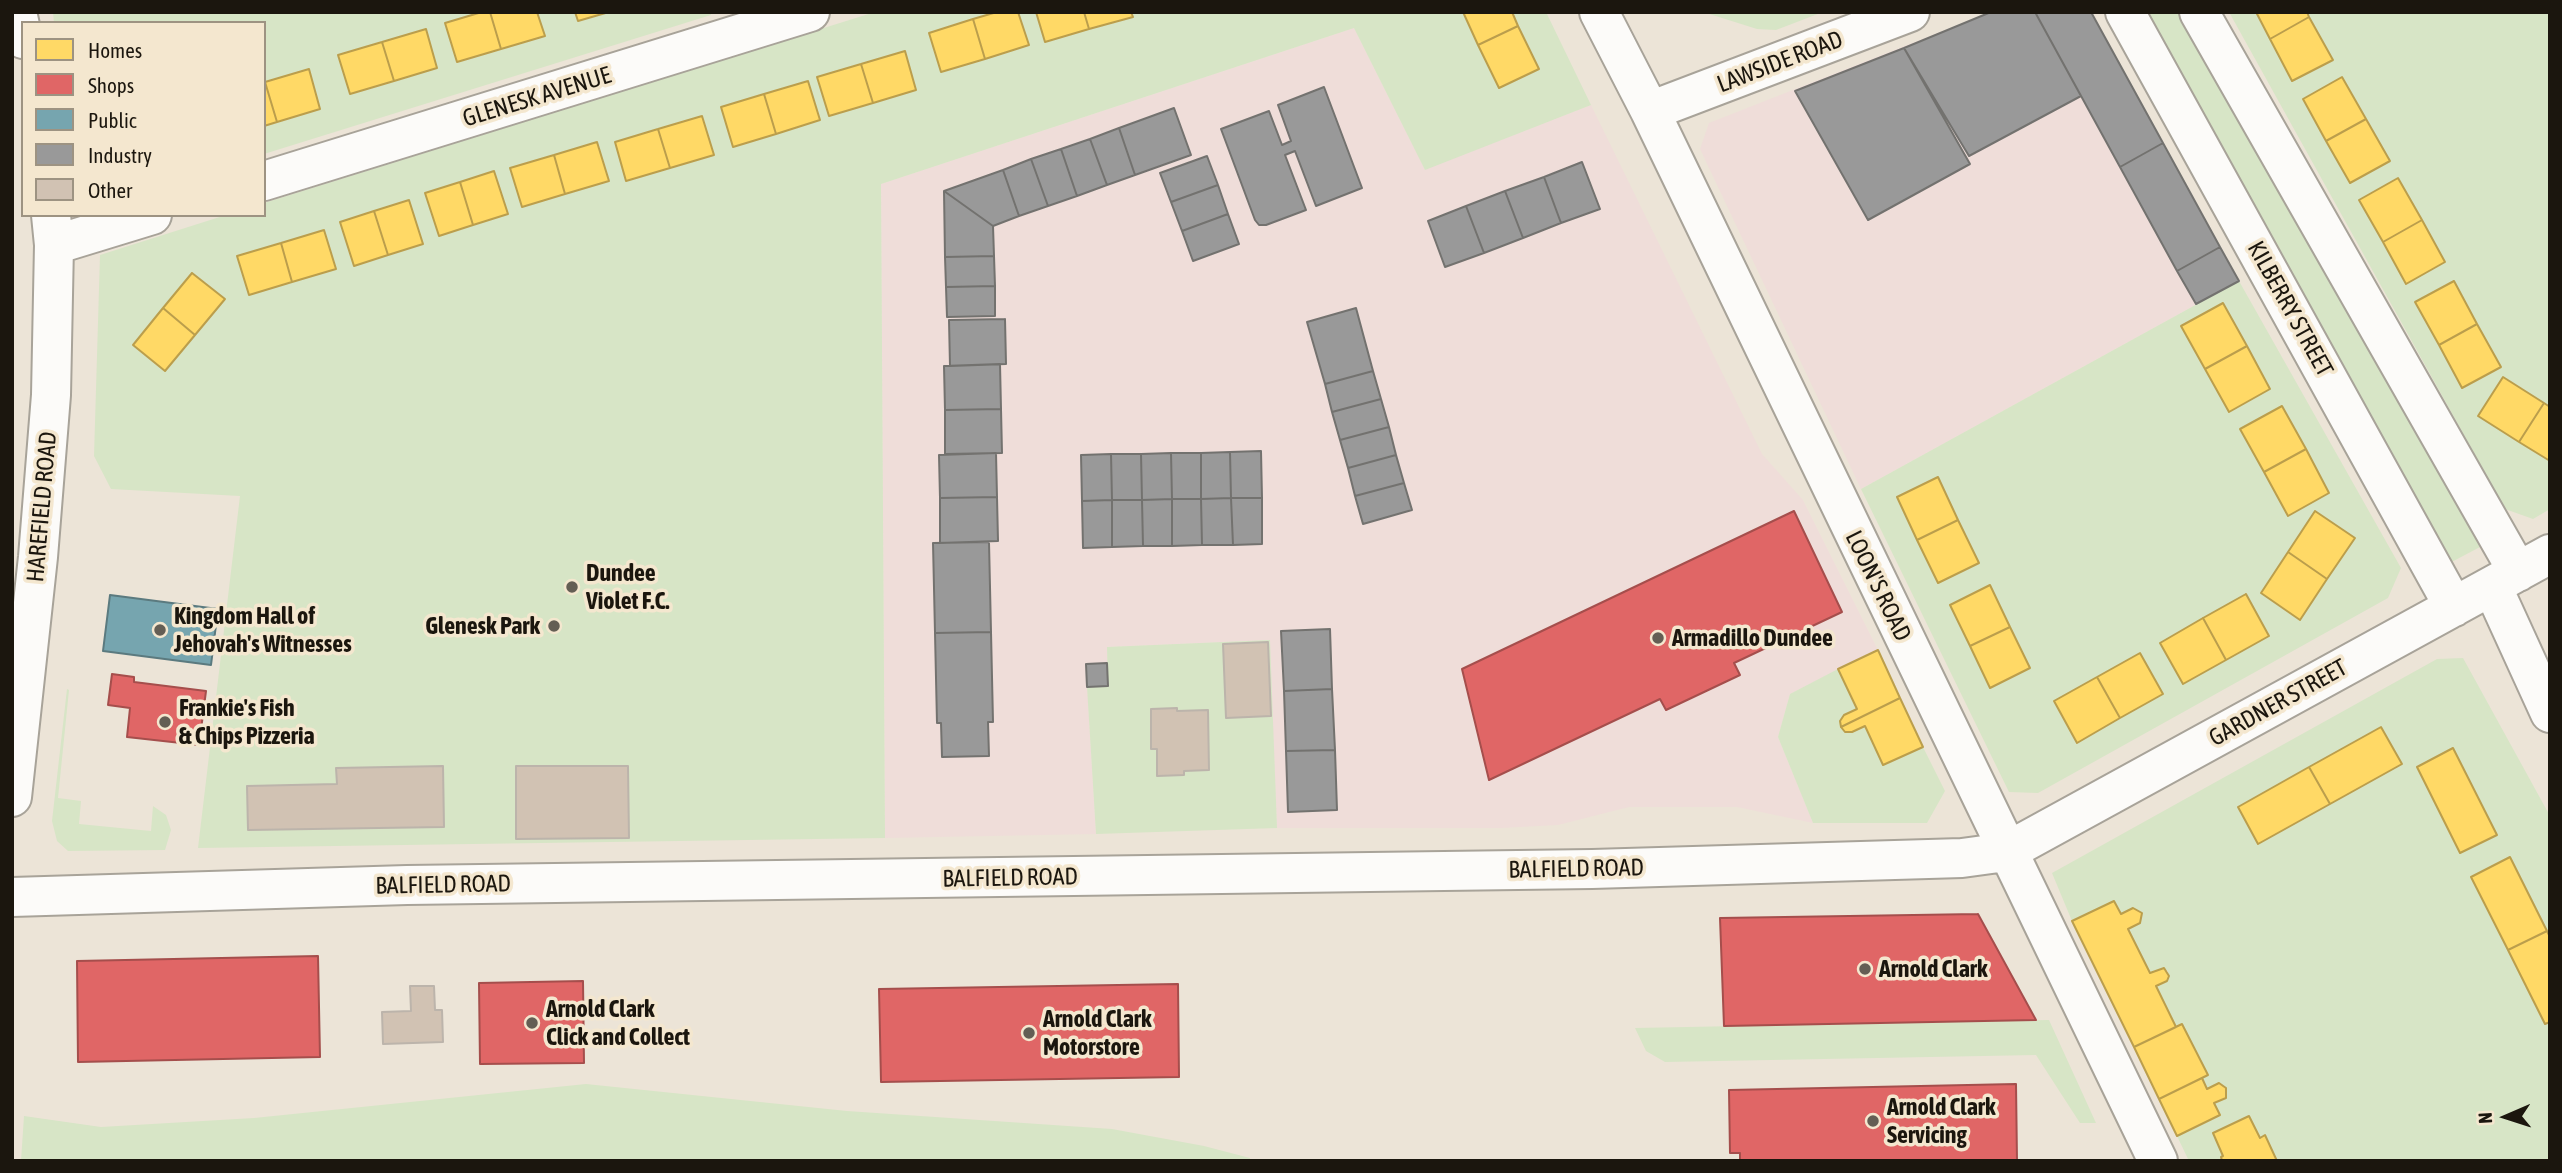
<!DOCTYPE html>
<html>
<head>
<meta charset="utf-8">
<style>
  body { margin:0 }
  #map { position:relative; width:2562px; height:1173px; overflow:hidden; background:#ece4d7; font-family:"Asap Condensed",sans-serif }
  canvas { display:block }
  .frame { position:absolute; inset:0; border:14px solid #1b160e; pointer-events:none }
  .legend { position:absolute; left:21px; top:21px; width:245px; height:196px; box-sizing:border-box; background:#f4e7cf; border:2px solid #9d9382; margin:0; padding:9px 12px; list-style:none; font-size:21px; color:#1b160e }
  .legend li { display:flex; align-items:center; gap:14px; height:35px }
  .legend b { width:35px; border:2px solid #9d9382 }
  .north { position:absolute; left:2471px; top:1082px; width:70px; height:70px; -webkit-text-stroke:5px #f4e7cf; paint-order:stroke; rotate:267deg; font-size:19px; font-weight:700; line-height:28px; text-align:center; color:#1b160e }
  .north::after { content:''; display:block; margin:auto; width:24px; height:32px; background:#1b160e; clip-path:polygon(50% 0,100% 100%,50% 72%,0 100%) }
</style>
</head>
<body>
<div id="map">
<canvas width="2562" height="1173"></canvas>
<div class="frame"></div>
<ul class="legend">
<li><b style="height:19px;background:#ffd966"></b>Homes</li>
<li><b style="height:19px;background:#e06666"></b>Shops</li>
<li><b style="height:19px;background:#76a5af"></b>Public</li>
<li><b style="height:19px;background:#999"></b>Industry</li>
<li><b style="height:19px;background:#d1c2b3"></b>Other</li>
</ul>
<div class="north">N</div>
</div>
<script>
const context = document.querySelector('canvas').getContext('2d');
context.lineJoin = 'round';
function fillPath(path, color) { context.fillStyle = color; context.fill(path, 'evenodd'); }
const shape = rows => new Path2D(rows.map(r => 'M' + r).join(''));
function stroke(path, color, width, dash) { context.strokeStyle = color; context.lineWidth = width; context.lineCap = dash ? 'butt' : 'round'; context.setLineDash(dash || []); context.stroke(path); }
function label(font, color, halo, rows, align = 'center') {
  context.font = font + ' "Asap Condensed",sans-serif'; context.lineWidth = 7; context.setLineDash([]); context.textBaseline = 'middle'; context.strokeStyle = halo; context.fillStyle = color; for (const [text, x, y, turn = 0] of rows) {
    context.save(); context.translate(x, y); context.rotate((+turn || 0) * Math.PI / 180); context.textAlign = isNaN(turn) ? turn : align; if (halo) context.strokeText(text, 0, 0); context.fillText(text, 0, 0); context.restore();
  }
}
const industrial = shape([
  [1991,12,2091,12,2239,281,1861,489,1700,149,1709,123],
  [1354,28,1425,169,1591,105,1762,454,1803,500,1878,650,1790,694,1778,737,1813,823,1737,807,1629,807,1558,825,1501,828,1277,828,1269,640,1107,647,1107,663,1086,664,1096,834,885,838,881,184]
]);
const green = shape([
  [53,12,710,12,711,15,264,154,264,23,54,23],
  [875,12,1546,12,1591,105,1425,170,1354,28,881,184,885,838,198,848,240,496,111,489,94,456,100,255,226,215,264,215,264,203],
  [1703,12,1823,12,1776,30,1757,29],
  [2140,12,2184,12,2480,547,2446,565],
  [2229,12,2550,12,2550,509,2533,519,2505,509],
  [2239,281,2401,568,2388,598,2038,793,2009,792,1861,489],
  [1270,640,1277,828,1096,834,1087,687,1108,686,1107,647],
  [2463,658,2550,816,2550,1161,2189,1161,2177,1136,2220,1115,2214,1103,2226,1097,2226,1088,2219,1083,2207,1089,2202,1078,2207,1075,2182,1024,2176,1027,2156,986,2167,981,2168,971,2161,968,2150,973,2128,929,2140,923,2142,913,2133,908,2121,914,2114,901,2072,921,2052,873,2437,659],
  [1838,669,1857,709,1844,715,1840,720,1845,731,1852,732,1865,726,1883,765,1923,747,1945,791,1927,823,1813,823,1778,737,1790,694],
  [67,689,69,690,58,798,81,801,79,824,151,831,153,806,166,815,171,830,165,850,68,851,57,841,52,821],
  [2049,1020,2096,1123,2080,1123,2036,1055,1665,1062,1646,1051,1635,1028],
  [586,1084,847,1111,1112,1129,1204,1146,1250,1158,1250,1161,21,1161,24,1116,101,1127,254,1118]
]);
const homes = shape([
  [482,12,490,12,501,49,457,62,445,23,482,12],
  [490,12,537,12,545,36,501,49,490,12],
  [575,12,609,12,578,21,575,12],
  [997,12,1018,12,1029,45,985,59,973,19,997,12],
  [1036,12,1084,12,1089,29,1045,42,1036,12],
  [1084,12,1131,12,1133,17,1089,29,1084,12],
  [1463,12,1512,12,1518,26,1478,45,1463,12],
  [2256,12,2307,12,2309,17,2270,39,2256,12],
  [2309,17,2333,60,2292,81,2270,39,2309,17],
  [973,19,985,59,941,72,929,33,973,19],
  [1518,26,1539,69,1499,88,1478,45,1518,26],
  [426,29,437,68,394,81,382,42,426,29],
  [382,42,394,81,350,94,338,55,382,42],
  [905,51,916,90,873,103,861,64,905,51],
  [861,64,873,103,829,116,817,77,861,64],
  [309,69,320,109,277,122,265,82,309,69],
  [2342,77,2366,119,2326,141,2303,99,2342,77],
  [808,81,820,120,776,134,764,94,808,81],
  [265,82,277,122,264,126,264,83,265,82],
  [764,94,776,134,733,147,721,107,764,94],
  [702,116,714,155,670,168,658,129,702,116],
  [2366,119,2390,161,2350,183,2326,141,2366,119],
  [658,129,670,168,626,181,615,142,658,129],
  [597,142,609,181,565,194,554,155,597,142],
  [554,155,565,194,522,207,510,168,554,155],
  [494,171,508,214,473,225,460,182,494,171],
  [2398,178,2422,220,2383,242,2359,200,2398,178],
  [460,182,473,225,439,236,425,193,460,182],
  [409,200,423,244,388,255,374,211,409,200],
  [374,211,388,255,354,266,340,222,374,211],
  [2422,220,2445,262,2406,284,2383,242,2422,220],
  [324,230,336,269,292,282,281,243,324,230],
  [281,243,292,282,249,295,237,256,281,243],
  [192,273,225,299,195,335,163,308,192,273],
  [2454,281,2477,324,2439,345,2415,302,2454,281],
  [2223,303,2247,346,2205,369,2181,326,2223,303],
  [163,308,195,335,165,371,133,345,163,308],
  [2477,324,2501,367,2462,388,2439,345,2477,324],
  [2247,346,2270,389,2229,412,2205,369,2247,346],
  [2503,377,2544,403,2519,442,2478,416,2503,377],
  [2544,403,2550,407,2550,461,2519,442,2544,403],
  [2282,406,2306,449,2264,472,2240,429,2282,406],
  [2306,449,2329,493,2288,516,2264,472,2306,449],
  [1938,477,1958,520,1917,540,1897,497,1938,477],
  [2315,511,2355,538,2327,579,2288,552,2315,511],
  [1958,520,1979,563,1938,583,1917,540,1958,520],
  [2288,552,2327,579,2300,620,2261,593,2288,552],
  [1990,585,2010,627,1970,646,1950,605,1990,585],
  [2246,594,2269,636,2226,660,2203,618,2246,594],
  [2203,618,2226,660,2183,684,2160,643,2203,618],
  [2010,627,2030,668,1990,688,1970,646,2010,627],
  [1878,650,1900,698,1841,727,1840,721,1844,715,1857,709,1838,669,1878,650],
  [2140,653,2163,694,2120,718,2097,677,2140,653],
  [2097,677,2120,718,2077,743,2054,701,2097,677],
  [1900,698,1923,747,1883,765,1865,726,1852,732,1845,732,1841,727,1900,698],
  [2381,727,2402,764,2330,804,2309,767,2381,727],
  [2453,748,2497,835,2460,853,2417,767,2453,748],
  [2309,767,2330,804,2258,844,2238,807,2309,767],
  [2510,857,2547,931,2508,950,2471,877,2510,857],
  [2114,901,2121,914,2133,908,2142,913,2140,923,2128,929,2150,973,2164,968,2169,976,2167,981,2156,986,2176,1027,2134,1047,2072,921,2114,901],
  [2547,931,2550,937,2550,1022,2545,1024,2508,950,2547,931],
  [2182,1024,2208,1075,2159,1099,2134,1047,2182,1024],
  [2202,1078,2207,1089,2219,1083,2226,1088,2226,1098,2214,1103,2220,1115,2177,1136,2159,1099,2202,1078],
  [2249,1116,2260,1138,2265,1135,2277,1161,2222,1161,2221,1157,2223,1156,2213,1133,2249,1116]
]);
const shops = shape([
  [1794,511,1842,612,1734,663,1740,675,1666,710,1660,699,1489,780,1462,669,1794,511],
  [112,674,134,677,134,682,206,691,199,745,127,737,130,708,108,705,112,674],
  [1978,914,2036,1020,1724,1026,1720,918,1978,914],
  [318,956,320,1057,78,1062,77,961,318,956],
  [583,981,584,1063,480,1064,479,983,583,981],
  [1178,984,1179,1077,881,1082,879,989,1178,984],
  [2016,1084,2017,1161,1740,1161,1740,1153,1730,1153,1729,1090,2016,1084]
]);
const public = shape([
  [110,595,218,609,211,665,103,651,110,595]
]);
const industry = shape([
  [1991,12,2035,12,2081,96,1969,156,1904,48,1991,12],
  [2035,12,2091,12,2163,143,2120,167,2035,12],
  [1904,48,1970,164,1868,220,1795,91,1904,48],
  [1324,87,1362,188,1316,206,1295,151,1285,155,1306,210,1266,225,1259,225,1255,220,1221,129,1269,111,1282,145,1291,141,1278,105,1324,87],
  [1174,108,1191,155,1135,175,1119,128,1174,108],
  [1119,128,1135,175,1107,185,1090,139,1119,128],
  [1090,139,1107,185,1077,196,1061,149,1090,139],
  [2163,143,2220,247,2177,271,2120,167,2163,143],
  [1061,149,1077,196,1048,206,1031,159,1061,149],
  [1207,156,1218,185,1171,202,1160,173,1207,156],
  [1031,159,1048,206,1019,216,1003,170,1031,159],
  [1582,162,1600,209,1561,223,1544,177,1582,162],
  [1003,170,1019,216,993,226,944,191,1003,170],
  [1544,177,1561,223,1523,238,1505,191,1544,177],
  [1218,185,1228,214,1182,231,1171,202,1218,185],
  [944,191,993,226,994,256,945,257,944,191],
  [1505,191,1523,238,1484,253,1466,206,1505,191],
  [1466,206,1484,253,1445,267,1428,221,1466,206],
  [1228,214,1239,244,1193,261,1182,231,1228,214],
  [2220,247,2239,281,2196,304,2177,271,2220,247],
  [994,256,995,286,946,287,945,257,994,256],
  [995,286,995,316,947,317,946,287,995,286],
  [1356,308,1373,371,1325,384,1307,322,1356,308],
  [1005,319,1006,364,950,366,949,320,1005,319],
  [1000,364,1001,409,945,410,944,366,1000,364],
  [1373,371,1381,399,1332,412,1325,384,1373,371],
  [1381,399,1389,427,1340,440,1332,412,1381,399],
  [1001,409,1002,453,945,454,945,410,1001,409],
  [1389,427,1396,455,1348,468,1340,440,1389,427],
  [1261,451,1262,498,1231,498,1230,452,1261,451],
  [1230,452,1231,498,1201,499,1201,453,1230,452],
  [996,453,997,497,940,498,939,455,996,453],
  [1171,453,1172,499,1142,500,1141,454,1171,453],
  [1171,453,1201,453,1201,499,1172,499,1171,453],
  [1111,454,1112,500,1082,501,1081,455,1111,454],
  [1111,454,1141,454,1142,500,1112,500,1111,454],
  [1396,455,1404,483,1355,496,1348,468,1396,455],
  [1404,483,1412,510,1363,524,1355,496,1404,483],
  [997,497,998,541,940,543,940,498,997,497],
  [1231,498,1233,545,1202,545,1201,499,1231,498],
  [1231,498,1262,498,1262,544,1233,545,1231,498],
  [1172,499,1172,546,1143,546,1142,500,1172,499],
  [1172,499,1201,499,1202,545,1172,546,1172,499],
  [1112,500,1112,547,1083,548,1082,501,1112,500],
  [1112,500,1142,500,1143,546,1112,547,1112,500],
  [989,542,991,632,935,633,933,543,989,542],
  [1330,629,1332,689,1284,691,1281,631,1330,629],
  [991,632,993,722,988,722,989,756,942,757,941,723,937,723,935,633,991,632],
  [1107,663,1108,686,1087,687,1086,664,1107,663],
  [1332,689,1335,750,1286,751,1284,691,1332,689],
  [1335,750,1337,810,1288,812,1286,751,1335,750]
]);
const building = shape([
  [1268,642,1271,716,1226,718,1223,644,1268,642],
  [1177,708,1177,711,1208,710,1209,770,1184,771,1184,775,1157,776,1157,749,1151,749,1151,709,1177,708],
  [443,766,444,827,248,830,247,786,337,784,336,768,443,766],
  [516,766,628,766,629,838,516,839,516,766],
  [410,986,434,986,435,1010,442,1010,443,1042,383,1044,382,1012,411,1011,410,986]
]);
const minor = shape([
  [17,12,23,39],
  [1599,12,1650,111,2158,1161],
  [2125,12,2454,607],
  [2199,12,2518,572],
  [1650,111,1910,12],
  [264,181,810,12],
  [54,245,152,215],
  [2492,586,2550,713],
  [12,797,38,557,51,395,54,245,51,215],
  [12,897,407,885,1592,869,1962,858,2006,852,2550,554]
]);
const markers = [
  [572,587,7,"#645e54"],
  [554,626,7,"#645e54"],
  [160,630,7,"#645e54"],
  [1658,638,7,"#645e54"],
  [165,722,7,"#645e54"],
  [1865,969,7,"#645e54"],
  [532,1023,7,"#645e54"],
  [1029,1033,7,"#645e54"],
  [1873,1121,7,"#645e54"]
];
const streetNames = [
  ["LAWSIDE ROAD",1780,62,-21],
  ["GLENESK AVENUE",537,97,-17],
  ["KILBERRY STREET",2290,309,61],
  ["HAREFIELD ROAD",42,507,-85],
  ["LOON'S ROAD",1878,586,64],
  ["GARDNER STREET",2278,703,-29],
  ["BALFIELD ROAD",1576,869,-1],
  ["BALFIELD ROAD",1010,878,-1],
  ["BALFIELD ROAD",443,885,-1]
];
const poiNames = [
  ["Dundee",586,573],
  ["Violet F.C.",586,601],
  ["Kingdom Hall of",174,616],
  ["Jehovah's Witnesses",174,644],
  ["Glenesk Park",540,626,"right"],
  ["Armadillo Dundee",1672,638],
  ["Frankie's Fish",179,708],
  ["& Chips Pizzeria",179,736],
  ["Arnold Clark",1879,969],
  ["Arnold Clark",546,1009],
  ["Click and Collect",546,1037],
  ["Arnold Clark",1043,1019],
  ["Motorstore",1043,1047],
  ["Arnold Clark",1887,1107],
  ["Servicing",1887,1135]
];
fillPath(industrial, '#efddd9');
fillPath(green, '#d7e5c6');
fillPath(homes, '#ffd966');
stroke(homes, '#bb9e4c', 2);
fillPath(shops, '#e06666');
stroke(shops, '#a54e4c', 2);
fillPath(public, '#76a5af');
stroke(public, '#5b7a7f', 2);
fillPath(industry, '#999');
stroke(industry, '#73726f', 2);
fillPath(building, '#d1c2b3');
stroke(building, '#bcb4ab', 2);
stroke(minor, '#a8a399', 42);
stroke(minor, '#fcfbf9', 38);
for (const [x, y, r, color] of markers) { const dot = new Path2D(); dot.arc(x, y, r, 0, 2 * Math.PI); context.fillStyle = color; context.fill(dot); stroke(dot, '#f4e7cf', 2.5); }
label('24px', '#1b160e', '#f4e7cf', streetNames);
label('bold 24px', '#1b160e', '#f4e7cf', poiNames, 'left');
</script>
</body>
</html>
